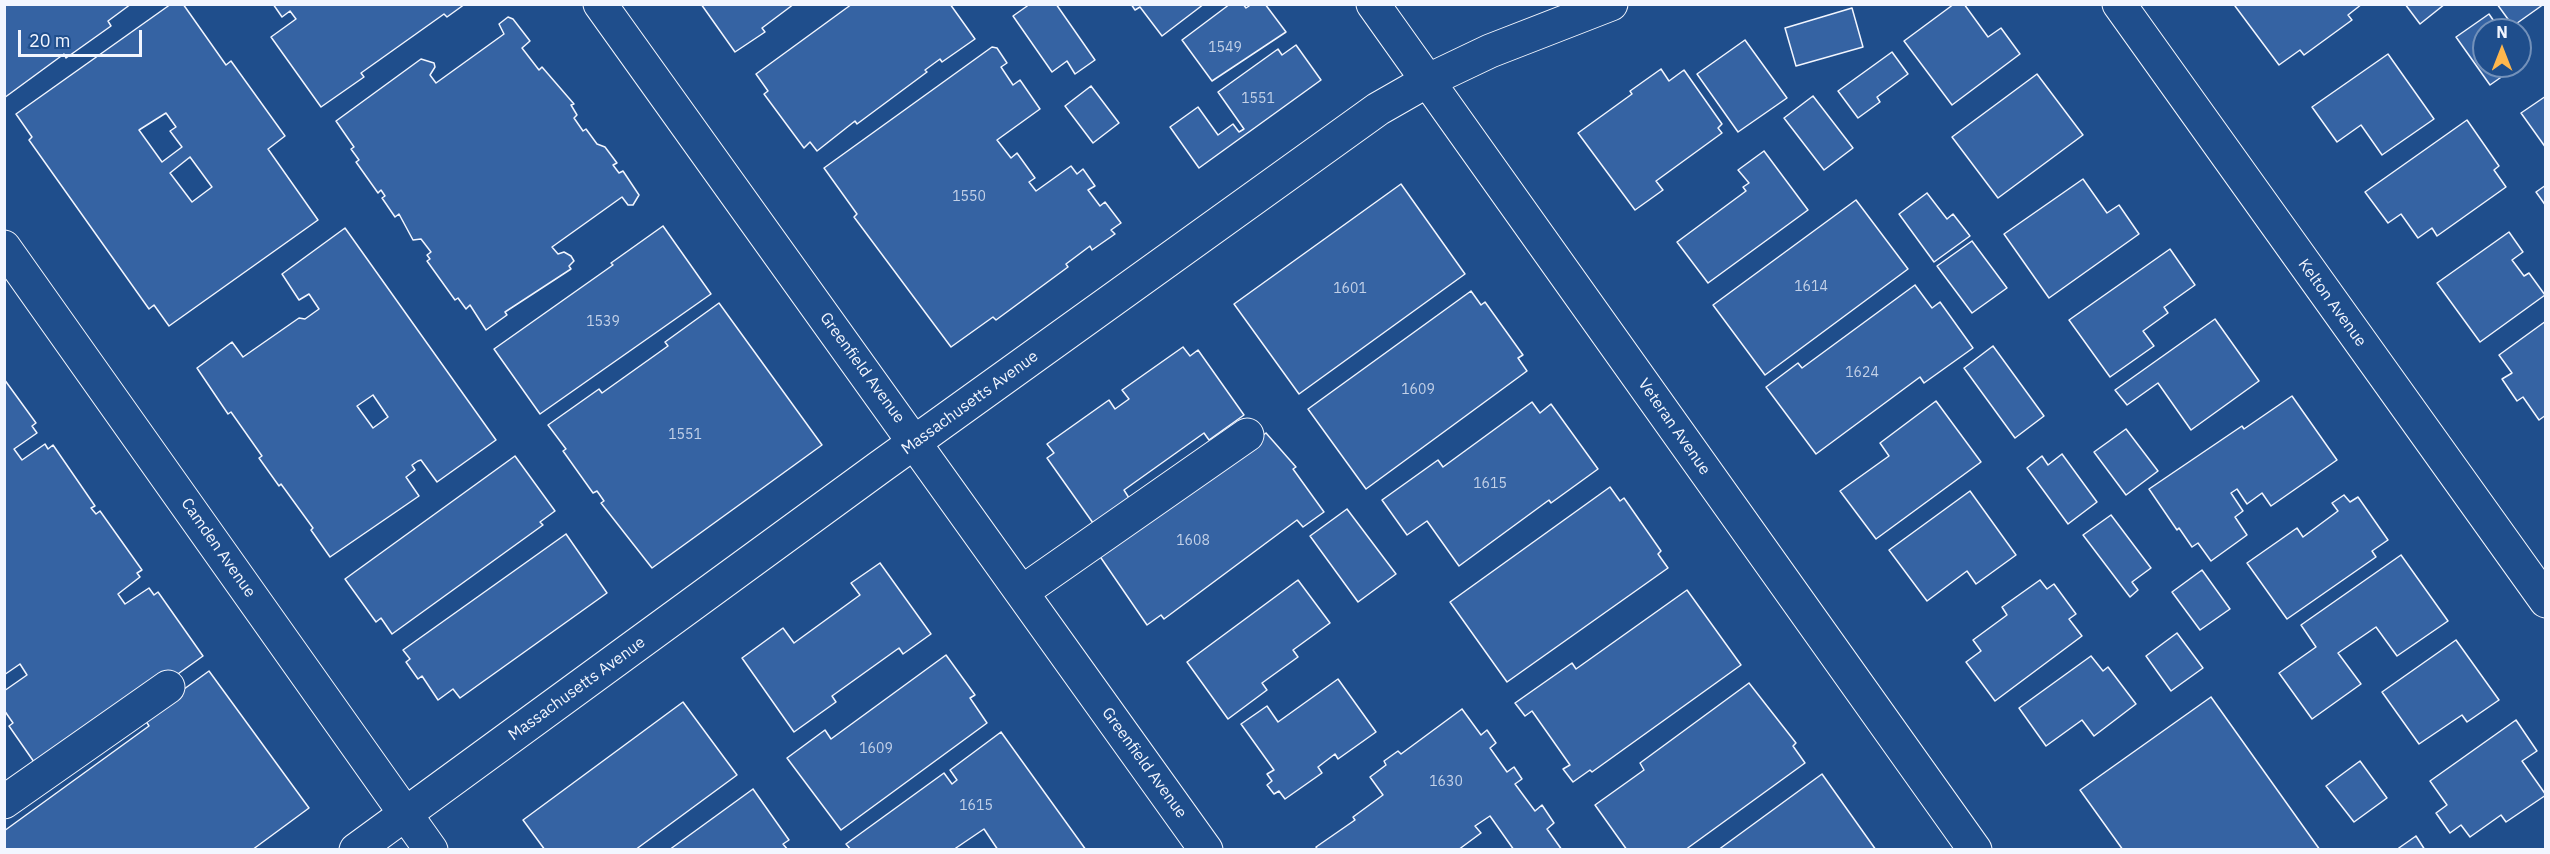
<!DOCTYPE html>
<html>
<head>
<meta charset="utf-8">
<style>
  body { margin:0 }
  #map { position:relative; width:2550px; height:854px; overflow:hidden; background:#1f4e8c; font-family:"IBM Plex Sans",sans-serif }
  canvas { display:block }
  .frame { position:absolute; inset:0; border:6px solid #f2f6ff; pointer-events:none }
  .north { position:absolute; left:2472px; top:18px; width:60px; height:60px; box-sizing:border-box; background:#1f4e8c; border:2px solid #7391ba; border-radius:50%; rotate:0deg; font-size:16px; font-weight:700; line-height:24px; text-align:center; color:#f2f6ff }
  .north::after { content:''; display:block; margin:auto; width:21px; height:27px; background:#ffb74d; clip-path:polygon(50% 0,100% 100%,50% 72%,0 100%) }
  .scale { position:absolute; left:18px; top:30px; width:124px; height:27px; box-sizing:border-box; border:3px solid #f2f6ff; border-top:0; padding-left:8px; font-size:18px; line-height:21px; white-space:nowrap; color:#f2f6ff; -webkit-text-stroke:4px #1f4e8c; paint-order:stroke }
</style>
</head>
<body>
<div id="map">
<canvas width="2550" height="854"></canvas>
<div class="frame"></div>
<div class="north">N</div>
<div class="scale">20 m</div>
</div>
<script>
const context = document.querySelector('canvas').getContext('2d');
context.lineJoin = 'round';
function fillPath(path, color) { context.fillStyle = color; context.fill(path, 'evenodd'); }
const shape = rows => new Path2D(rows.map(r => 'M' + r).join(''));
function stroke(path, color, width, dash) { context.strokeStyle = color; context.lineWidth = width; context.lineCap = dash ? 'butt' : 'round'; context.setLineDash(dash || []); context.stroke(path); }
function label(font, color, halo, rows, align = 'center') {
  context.font = font + ' "IBM Plex Sans",sans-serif'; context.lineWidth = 4.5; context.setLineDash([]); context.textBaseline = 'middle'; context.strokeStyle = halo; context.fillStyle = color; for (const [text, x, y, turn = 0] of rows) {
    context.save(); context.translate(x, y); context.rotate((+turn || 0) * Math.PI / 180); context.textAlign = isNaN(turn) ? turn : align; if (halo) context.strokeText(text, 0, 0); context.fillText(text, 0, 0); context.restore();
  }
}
const building = shape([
  [4,4,131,4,108,21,111,26,66,58,64,54,4,98,4,4],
  [171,4,183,4,226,65,231,61,285,136,268,149,318,220,169,326,154,305,149,309,29,140,32,137,16,114,171,4],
  [166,113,176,127,170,131,182,147,162,162,139,130,166,113],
  [190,157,212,187,192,202,170,173,190,157],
  [273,4,465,4,447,17,444,14,361,73,364,77,321,107,271,37,296,19,290,11,282,17,273,4],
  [701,4,794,4,762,28,765,32,735,52,701,4],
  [852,4,950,4,975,39,942,62,940,59,925,70,927,72,857,124,855,121,817,151,810,142,804,148,764,94,768,91,756,74,852,4],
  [1030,4,1056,4,1095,60,1075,74,1067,61,1052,72,1013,16,1030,4],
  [1131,4,1204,4,1162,36,1140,7,1135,10,1131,4],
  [1230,4,1243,4,1246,8,1252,4,1265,4,1286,32,1212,81,1182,40,1230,4],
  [1954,4,1964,4,1988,37,2001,28,2020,54,1952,105,1904,41,1954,4],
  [2238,4,2362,4,2348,15,2352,20,2304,55,2300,50,2279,65,2235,6,2238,4],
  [2405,4,2445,4,2420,24,2405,4],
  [2497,4,2544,4,2513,26,2497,4],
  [1852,8,1863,47,1796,66,1785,28,1852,8],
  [2489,14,2500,30,2484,30,2484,66,2517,66,2490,85,2456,37,2489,14],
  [508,17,513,19,530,41,522,48,539,70,542,67,574,104,571,105,577,115,574,118,583,131,586,129,597,144,605,147,617,163,613,165,619,173,623,171,639,195,633,205,628,205,622,197,552,247,558,254,564,252,571,256,574,261,569,266,571,269,505,312,507,315,486,330,470,305,466,309,458,298,455,300,427,261,430,259,427,255,431,252,421,239,413,240,399,214,395,217,382,198,385,196,381,190,378,193,356,162,359,160,351,149,354,147,336,121,421,59,434,63,435,67,430,75,436,83,504,34,499,24,508,17],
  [1745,40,1787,98,1738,132,1697,74,1745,40],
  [1296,45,1321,80,1199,168,1170,127,1198,107,1218,135,1233,124,1239,132,1244,129,1218,92,1278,49,1282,55,1296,45],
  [992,47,997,48,1007,63,1001,67,1013,85,1020,80,1040,109,997,140,1011,158,1017,153,1035,178,1029,182,1036,191,1071,166,1077,174,1083,169,1095,186,1088,190,1100,206,1105,202,1121,223,1111,230,1115,234,1092,250,1090,246,1066,264,1068,267,996,320,993,317,951,347,854,217,857,214,824,168,992,47],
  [1892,52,1908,74,1877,97,1880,102,1858,118,1838,91,1892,52],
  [2388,54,2434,119,2382,155,2361,125,2337,142,2312,107,2388,54],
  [1661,69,1669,81,1684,70,1722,124,1718,128,1722,133,1656,181,1663,190,1635,210,1578,133,1632,94,1630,91,1661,69],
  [2037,74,2083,135,1998,198,1952,137,2037,74],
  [1091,86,1119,123,1093,143,1065,106,1091,86],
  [1813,96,1853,148,1824,170,1784,118,1813,96],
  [2546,96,2546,148,2521,113,2546,96],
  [2467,120,2499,166,2494,170,2506,187,2437,236,2432,228,2418,238,2401,214,2388,223,2365,192,2467,120],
  [1764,151,1808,210,1708,283,1677,242,1746,191,1743,187,1749,183,1738,170,1764,151],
  [2083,179,2107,213,2119,205,2139,234,2049,298,2004,234,2083,179],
  [1401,184,1465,274,1299,394,1234,304,1401,184],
  [2546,185,2546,206,2536,192,2546,185],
  [1927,193,1947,219,1953,214,1970,236,1934,262,1899,214,1927,193],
  [1856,200,1908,269,1765,375,1713,305,1856,200],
  [663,226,711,294,540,414,494,349,613,265,611,263,663,226],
  [345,228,496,440,437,482,421,460,418,461,412,465,415,470,406,477,419,496,330,557,311,530,313,528,281,484,279,486,259,458,262,456,231,412,228,414,197,368,232,342,243,357,299,318,305,319,319,309,309,294,299,300,282,274,345,228],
  [373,395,388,417,373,428,357,406,373,395],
  [2509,232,2523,252,2512,260,2524,276,2529,273,2545,295,2480,342,2437,283,2509,232],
  [1972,241,2007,288,1972,313,1937,266,1972,241],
  [2170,249,2195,285,2164,307,2168,313,2143,331,2154,346,2110,377,2069,320,2170,249],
  [1915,285,1932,308,1940,302,1973,348,1924,383,1920,377,1816,454,1766,387,1798,363,1802,368,1915,285],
  [1471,291,1481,305,1485,302,1523,355,1518,358,1527,371,1366,489,1308,409,1471,291],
  [719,303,822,445,652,568,601,503,604,501,597,491,593,493,563,451,566,449,548,425,599,389,602,393,668,346,665,342,719,303],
  [2215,319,2259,381,2191,430,2158,383,2127,405,2115,390,2215,319],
  [2546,321,2546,415,2539,420,2523,397,2517,401,2502,379,2512,373,2499,355,2546,321],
  [1993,346,2044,416,2015,438,1964,368,1993,346],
  [1183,347,1190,356,1198,350,1244,415,1209,440,1204,433,1124,490,1129,498,1093,523,1047,458,1054,453,1047,444,1109,400,1115,409,1129,399,1122,390,1183,347],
  [4,379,36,423,32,426,37,433,14,449,22,460,45,444,48,449,53,445,95,506,91,508,96,514,100,511,142,570,137,573,140,577,118,594,125,604,149,588,154,595,158,592,203,656,41,772,9,726,13,723,4,710,4,691,27,675,20,664,4,675,4,379],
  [2292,396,2337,460,2271,506,2262,493,2247,504,2237,489,2231,493,2243,511,2235,517,2247,535,2211,561,2198,543,2192,547,2179,528,2177,530,2149,489,2242,426,2244,429,2292,396],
  [1936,401,1981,462,1876,539,1840,491,1889,456,1880,443,1936,401],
  [1532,402,1540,413,1551,404,1598,469,1551,503,1549,500,1459,566,1427,521,1407,535,1382,500,1438,460,1443,467,1532,402],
  [2126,429,2158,471,2126,495,2094,452,2126,429],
  [1266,433,1296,467,1293,469,1324,512,1303,527,1297,520,1164,619,1161,615,1147,625,1099,555,1266,433],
  [2062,454,2097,502,2068,524,2027,468,2042,456,2048,465,2062,454],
  [515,456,555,511,540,522,543,525,392,634,381,618,376,622,345,579,515,456],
  [1610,487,1620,501,1624,498,1661,551,1658,554,1668,568,1507,682,1450,602,1610,487],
  [1970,491,2016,555,1976,584,1967,571,1927,601,1889,550,1970,491],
  [2344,495,2350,502,2358,497,2388,540,2372,551,2376,557,2287,619,2247,563,2297,528,2303,537,2338,511,2332,503,2344,495],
  [1347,509,1396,574,1358,602,1310,536,1347,509],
  [2111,515,2151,568,2132,582,2138,590,2130,597,2083,535,2111,515],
  [566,534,607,593,460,698,453,689,438,700,422,676,418,679,406,662,410,659,403,650,566,534],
  [2401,555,2448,621,2397,656,2376,627,2338,653,2361,684,2312,719,2279,673,2316,647,2301,625,2401,555],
  [880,563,931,634,903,654,899,648,832,696,836,702,794,732,742,658,783,628,794,643,860,595,851,583,880,563],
  [2202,570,2230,609,2200,630,2172,592,2202,570],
  [1298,580,1330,623,1293,650,1298,657,1262,683,1267,690,1228,719,1187,662,1298,580],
  [2040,580,2047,589,2054,584,2076,614,2069,619,2082,636,1995,701,1966,662,1981,651,1973,640,2007,615,2002,607,2040,580],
  [1687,590,1741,665,1592,772,1590,770,1573,782,1563,769,1570,765,1532,711,1525,716,1515,703,1572,663,1576,669,1687,590],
  [2177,633,2203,668,2171,691,2146,656,2177,633],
  [2456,640,2499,700,2467,722,2462,715,2419,744,2382,692,2456,640],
  [946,655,975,695,970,698,987,723,841,830,787,758,825,730,831,739,946,655],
  [2091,656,2103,671,2108,667,2136,704,2094,736,2082,720,2046,746,2019,708,2091,656],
  [209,671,309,808,252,850,4,850,4,831,149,726,144,718,209,671],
  [1338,679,1376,732,1338,759,1335,754,1318,767,1322,773,1285,799,1279,791,1274,794,1267,785,1272,781,1267,774,1274,770,1241,724,1267,706,1278,722,1338,679],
  [1749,683,1796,743,1793,746,1805,763,1685,850,1627,850,1595,805,1644,770,1640,763,1749,683],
  [2211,697,2320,850,2123,850,2080,790,2211,697],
  [683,702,737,775,635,850,545,850,523,820,683,702],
  [1462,709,1481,735,1487,730,1496,743,1490,748,1507,772,1514,767,1522,779,1515,784,1535,811,1542,805,1554,823,1547,829,1562,850,1514,850,1490,816,1475,826,1481,833,1458,850,1318,850,1316,847,1355,820,1353,817,1383,795,1370,777,1386,765,1384,761,1398,751,1401,754,1462,709],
  [2516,720,2537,751,2522,761,2546,795,2506,822,2501,815,2470,837,2461,825,2450,833,2436,813,2447,805,2430,781,2516,720],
  [1001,732,1086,850,998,850,984,829,953,850,851,850,846,844,944,773,952,784,957,780,950,770,1001,732],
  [2360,761,2387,798,2354,822,2326,786,2360,761],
  [1822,774,1876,850,1718,850,1822,774],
  [753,789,789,840,783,844,788,850,669,850,753,789],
  [2416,836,2425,850,2396,850,2416,836]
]);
const minor = shape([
  [600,4,1206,850],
  [1373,4,1975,850],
  [2119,4,2546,601],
  [4,247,431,850],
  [1022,592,1247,435],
  [4,802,168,687],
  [356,850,880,467,1378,109,1427,81,1490,51,1611,4]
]);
const numberNames = [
  ["1549",1225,48],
  ["1551",1258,99],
  ["1550",969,197],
  ["1614",1811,287],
  ["1601",1350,289],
  ["1539",603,322],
  ["1624",1862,373],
  ["1609",1418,390],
  ["1551",685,435],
  ["1615",1490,484],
  ["1608",1193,541],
  ["1609",876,749],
  ["1630",1446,782],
  ["1615",976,806]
];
const streetNames = [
  ["Kelton Avenue",2332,303,54],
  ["Greenfield Avenue",862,368,54],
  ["Massachusetts Avenue",970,403,-36],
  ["Veteran Avenue",1674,427,55],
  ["Camden Avenue",218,548,55],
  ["Massachusetts Avenue",577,689,-36],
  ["Greenfield Avenue",1144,763,54]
];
fillPath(building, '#3563a3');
stroke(building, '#f2f6ff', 1.5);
stroke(minor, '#f2f6ff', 35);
stroke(minor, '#1f4e8c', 33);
label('14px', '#c3d1e8', null, numberNames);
label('16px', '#f2f6ff', '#1f4e8c', streetNames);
</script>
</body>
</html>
